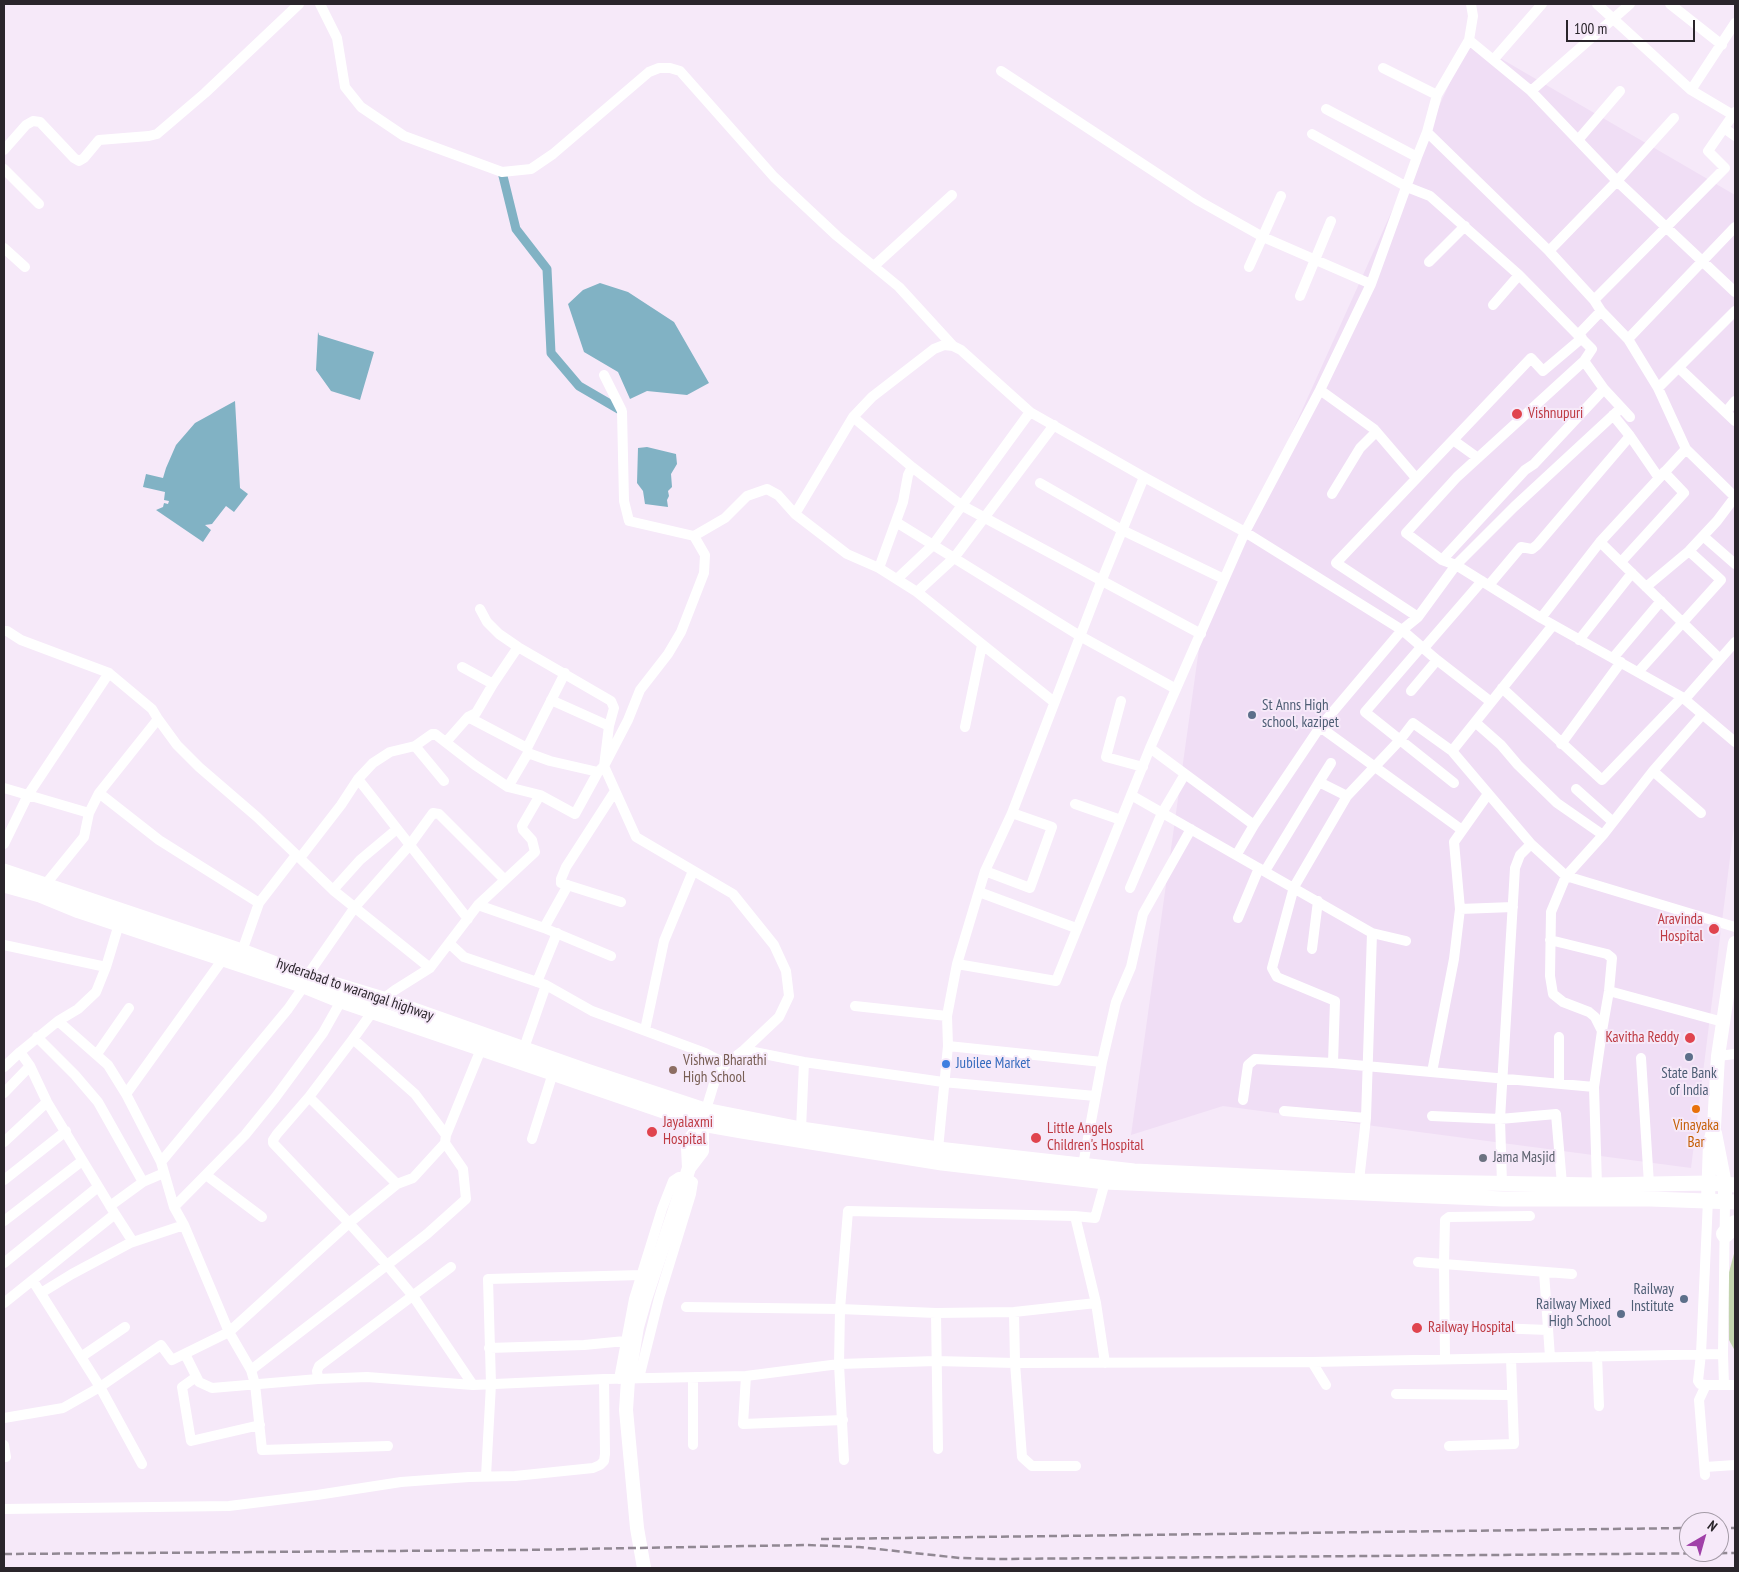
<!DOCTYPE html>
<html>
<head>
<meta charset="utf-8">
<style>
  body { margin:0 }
  #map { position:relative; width:1739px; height:1572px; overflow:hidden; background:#f6e9f9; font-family:"PT Sans Narrow",sans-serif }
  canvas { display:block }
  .frame { position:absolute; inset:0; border:5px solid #2a252b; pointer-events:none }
  .north { position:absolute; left:1679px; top:1512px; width:50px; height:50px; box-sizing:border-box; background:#f6e9f9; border:1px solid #a49ba7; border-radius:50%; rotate:38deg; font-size:14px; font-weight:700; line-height:20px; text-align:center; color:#2a252b }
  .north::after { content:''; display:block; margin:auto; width:18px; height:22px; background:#a040a8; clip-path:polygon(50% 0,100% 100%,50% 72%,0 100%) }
  .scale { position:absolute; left:1566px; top:20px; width:129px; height:22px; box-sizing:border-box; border:2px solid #2a252b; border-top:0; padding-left:6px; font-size:15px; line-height:18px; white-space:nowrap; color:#2a252b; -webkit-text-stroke:4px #f6e9f9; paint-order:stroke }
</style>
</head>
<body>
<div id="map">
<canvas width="1739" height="1572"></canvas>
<div class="frame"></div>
<div class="north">N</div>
<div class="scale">100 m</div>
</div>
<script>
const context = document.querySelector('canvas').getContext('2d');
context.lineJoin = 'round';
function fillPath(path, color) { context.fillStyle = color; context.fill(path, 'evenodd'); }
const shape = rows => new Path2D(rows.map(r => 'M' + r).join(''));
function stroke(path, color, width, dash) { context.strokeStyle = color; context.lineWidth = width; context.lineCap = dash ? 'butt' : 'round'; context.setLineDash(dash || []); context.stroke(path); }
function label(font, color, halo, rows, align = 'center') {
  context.font = font + ' "PT Sans Narrow",sans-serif'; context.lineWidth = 4; context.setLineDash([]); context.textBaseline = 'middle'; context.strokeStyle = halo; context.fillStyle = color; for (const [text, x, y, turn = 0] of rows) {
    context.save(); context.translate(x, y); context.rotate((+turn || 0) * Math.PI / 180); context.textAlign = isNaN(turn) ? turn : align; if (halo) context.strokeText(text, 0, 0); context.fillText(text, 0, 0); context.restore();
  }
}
const built = shape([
  [1469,40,1735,195,1735,818,1691,1168,1223,1106,1131,1135,1201,634]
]);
const green = shape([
  [1735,1250,1735,1351,1729,1340,1728,1276]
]);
const water = shape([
  [600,283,628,292,674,322,709,383,687,395,647,391,630,399,618,372,584,352,568,304,583,290],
  [318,332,319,335,374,352,360,400,331,391,316,370],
  [235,401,240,488,248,494,234,512,226,506,212,524,205,525,211,530,203,542,156,510,163,507,164,503,168,504,169,501,164,500,165,492,143,487,146,474,163,478,166,468,176,445,195,423],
  [647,447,676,454,677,464,671,474,672,487,668,491,669,496,667,500,668,507,645,504,643,491,637,483,638,448]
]);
const canal = shape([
  [502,172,516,229,547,269,551,353,579,386,622,411]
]);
const street = shape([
  [320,4,337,38,345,87,361,107,404,136,502,172,531,169,553,154,649,72,659,68,670,68,680,71,774,177,837,236,899,287,953,346],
  [1597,4,1691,90,1733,115],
  [1670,4,1722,45],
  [1469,40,1531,91,1617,181,1735,292],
  [1494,59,1542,4],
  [1383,68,1437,95],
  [1001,71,1199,201,1263,237,1371,284],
  [1691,90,1735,23],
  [1531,91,1630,4],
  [1326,109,1417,157],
  [1724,128,1735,136],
  [1312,134,1407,187,1430,196,1519,275,1578,335,1601,311,1594,300,1549,251,1427,132],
  [1578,140,1620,91],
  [4,150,26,125,33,121,40,122,74,158,79,161,84,158,99,140,149,136,157,134,205,93,299,4],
  [4,169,39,204],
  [4,248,25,267],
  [1549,251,1617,181,1674,118],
  [1429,262,1465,226],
  [874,266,952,195],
  [1249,267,1281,196],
  [1300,296,1331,221],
  [1594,300,1725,168,1708,151,1735,112],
  [1493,305,1519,275],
  [1601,311,1628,339,1658,388,1686,449,1735,497],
  [1578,335,1592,349,1584,361,1457,477,1406,533,1442,560,1456,565,1541,618,1682,697,1735,742],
  [1628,339,1735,227],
  [1679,368,1735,421],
  [604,375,622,411,624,501,629,521,694,536,725,518,747,496,767,489,778,495,795,514],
  [1658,388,1735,311],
  [1604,389,1630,417],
  [1320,390,1374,429,1416,478],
  [1726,412,1735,401],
  [1613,415,1630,436,1659,478],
  [853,417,912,467,961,505,1201,634],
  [1453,440,1478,458],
  [912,467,908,475,903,502,879,568,917,592,1054,702],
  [1040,483,1122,530,1224,579],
  [1332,494,1360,448,1376,432],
  [896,522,1080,636,1176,689],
  [1703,536,1735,564],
  [1600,542,1720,659],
  [1442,560,1525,470,1534,464,1604,389,1584,361],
  [1621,562,1684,493,1664,472],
  [879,568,847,554,795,514,853,417,872,397,934,349,944,345,953,346,961,350,1030,412,1144,477,1245,532,1402,630,1437,660,1491,702],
  [897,579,933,545,1030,412],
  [1489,585,1521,547,1532,549,1537,545,1630,436],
  [1646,587,1689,551,1717,521,1735,497],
  [917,592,954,558,1054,425],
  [480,609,487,622,499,634,518,647,611,701,614,708,609,726,604,766,636,837,733,894,774,945,786,971,789,996,779,1017,744,1050,726,1064,716,1077,704,1116],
  [1418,617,1336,563,1531,358,1543,371,1582,338],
  [1541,618,1600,542,1686,449],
  [1553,625,1452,751,1531,844,1566,876,1735,927],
  [4,631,7,631,21,640,109,673,152,709,158,719,99,793,89,813,84,837,45,885],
  [1579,640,1632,573],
  [1422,646,1365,712,1454,783],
  [1424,648,1482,581],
  [1613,658,1661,601],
  [462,667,493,684],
  [1639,671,1721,580,1689,551],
  [1502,688,1602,780,1682,697],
  [1411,691,1437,660],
  [1685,699,1735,642],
  [551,700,609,726],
  [1121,701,1106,757,1143,767],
  [468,717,476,713,493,684,518,647],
  [158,719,177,745,199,767,257,817,333,890,430,968],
  [1475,722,1501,745,1518,765,1557,803,1603,835],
  [965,727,982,645],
  [1320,727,1402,630,1418,617,1456,565,1514,507,1621,408],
  [446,742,468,717,527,748,528,753,508,787],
  [1561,744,1621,662],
  [415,746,444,781],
  [527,748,565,673],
  [1150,748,1254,825,1237,854],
  [528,753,550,761,598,772],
  [1653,771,1701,813],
  [1319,782,1331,763],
  [4,788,89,813],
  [1576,789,1613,822],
  [615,791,566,867,561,879,561,883,621,902],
  [99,793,159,840,259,903],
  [1131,795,1372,933,1406,941],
  [1075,804,1121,820],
  [1254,825,1320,727,1462,830],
  [4,844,28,795,109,673],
  [300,858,341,805,358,779],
  [985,871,1030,888,1052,827,1012,813],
  [1265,871,1319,782,1347,796],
  [1130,888,1162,813,1185,774],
  [333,890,360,860,397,829],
  [979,892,1076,928],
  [478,905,544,928,568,885],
  [1460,909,1513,907],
  [1238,918,1259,868],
  [468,919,358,779,373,763,390,752,415,746,432,734,435,734,475,765,508,787,540,795],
  [544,928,611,956],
  [1550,940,1607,954,1612,958,1609,991,1602,1031],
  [450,944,464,957,546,985,592,1011,705,1053,726,1064],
  [4,945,106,967],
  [1312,949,1318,901],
  [242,951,259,903,296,855],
  [957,964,985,871,1012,813,1101,582,1144,477],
  [307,976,355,907,409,846,433,813,439,814,504,879],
  [537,982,557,933],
  [1609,991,1723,1022],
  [383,999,395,990,430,968,478,905,535,852,532,840,523,830,522,826,540,795,575,814,598,772,604,766,628,720,640,690,668,654,681,632,704,573,705,555,694,536],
  [855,1006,947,1016],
  [58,1021,108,1065,126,1094,161,1162,174,1207,184,1225,229,1332,251,1370,255,1384,262,1450,388,1446],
  [645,1030,664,941,693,871],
  [37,1037,75,1075,98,1102,143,1182],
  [353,1039,373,1011],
  [948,1046,1102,1062],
  [524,1048,546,985],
  [744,1050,804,1062,943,1082,1095,1096],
  [97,1054,129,1008],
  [1718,1056,1735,1054],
  [1641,1058,1649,1184],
  [1333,1063,1335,1001,1277,977,1272,968,1294,887,1347,796,1400,740,1413,723,1452,751],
  [4,1067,20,1052,58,1021,78,1009,96,992,106,967,119,924],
  [1432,1072,1454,959,1460,909,1454,842,1488,794],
  [1559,1084,1559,1037],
  [4,1093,30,1066],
  [126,1094,223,959],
  [309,1097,397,1184],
  [1243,1100,1248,1065,1255,1059,1333,1063,1594,1087],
  [1284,1111,1366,1118],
  [1432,1116,1500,1119,1556,1114,1562,1184],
  [801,1129,804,1062],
  [446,1135,481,1049],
  [532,1139,553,1073],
  [4,1142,47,1102],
  [938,1149,948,1046,947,1016,957,964,1056,981,1150,748,1245,532,1320,390,1371,284,1417,157,1427,132,1437,95,1469,40,1473,16,1471,4],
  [161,1162,288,1009,304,986],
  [1083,1165,1102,1062,1116,1002,1131,967,1143,914,1191,829],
  [206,1175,262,1217],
  [4,1180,66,1131],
  [1359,1181,1366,1118,1372,933],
  [1502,1184,1500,1119,1515,868,1520,855,1531,844],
  [1597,1185,1594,1087,1602,1031,1595,1017,1589,1012,1563,1002,1553,994,1550,976,1551,912,1566,876,1603,835,1653,771,1702,715],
  [1708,1200,1701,1354,1698,1381,1700,1384,1706,1385,1735,1385],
  [110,1206,143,1182,164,1173],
  [174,1207,245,1135,275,1098,323,1033,341,1001],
  [115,1214,133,1242],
  [1075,1216,1095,1218,1105,1182],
  [4,1221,82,1161],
  [1418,1262,1572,1274],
  [4,1263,98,1187],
  [1544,1272,1550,1357],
  [33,1281,100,1387,142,1464],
  [41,1293,72,1274,130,1243,184,1225],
  [4,1303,115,1214,47,1102,30,1066,20,1052],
  [686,1307,840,1309,936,1313,1014,1312,1096,1303],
  [1014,1312,1015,1363,1022,1457,1032,1466,1076,1466],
  [936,1313,938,1449],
  [1445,1326,1548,1330],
  [489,1348,584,1345,625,1341],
  [185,1354,199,1382,212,1388,318,1379,367,1377,473,1385,604,1379,746,1376,839,1364,936,1361,1015,1363,1312,1362,1723,1354],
  [1597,1356,1599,1406],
  [81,1357,125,1327],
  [1445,1359,1444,1264,1445,1220,1449,1217,1530,1216],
  [1312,1362,1326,1385],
  [251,1370,387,1265,427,1234,466,1199,463,1169,445,1143,446,1135,415,1094,353,1039,309,1097,277,1134,273,1140,273,1143,349,1223,387,1265,413,1296,473,1385],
  [746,1376,743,1424,843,1420],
  [196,1377,182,1387,191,1441,260,1425],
  [693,1378,693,1445],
  [318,1379,317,1371,319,1366,451,1267],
  [619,1379,634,1299,662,1209,673,1181,679,1177,686,1177,693,1182,691,1194,659,1298,639,1378],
  [1724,1385,1723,1354,1725,1202],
  [1396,1394,1512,1395],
  [4,1418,63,1408,100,1387,161,1345,172,1360,229,1332,349,1223,397,1184,413,1178,445,1143],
  [4,1445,6,1457],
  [1449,1446,1514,1444,1511,1358],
  [844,1460,839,1364,840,1309,848,1211,1075,1216,1096,1303,1105,1363],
  [1705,1467,1735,1465],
  [1705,1475,1699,1400,1706,1385],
  [486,1476,491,1384,488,1279,642,1275],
  [4,1509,229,1506,317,1495,401,1482,469,1477,515,1476,593,1468,600,1465,604,1461,605,1454,604,1379]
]);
const secondary = shape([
  [1715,1133,1725,1184,1725,1202],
  [689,1168,688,1148,691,1138,702,1124],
  [1708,1200,1710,1143,1714,1127,1718,1056,1735,943],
  [644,1568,637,1528,626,1410,628,1380,637,1327,645,1299,689,1168,702,1151,702,1124]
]);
const primary = shape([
  [4,871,242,951,307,976,383,999,587,1071,705,1110,801,1129,938,1149,1134,1171,1359,1181,1597,1185,1708,1183,1735,1185],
  [4,885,40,895,79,911,304,986,341,1001,675,1115,702,1124,742,1131,942,1163,1105,1182,1503,1199,1650,1199,1735,1202]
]);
const highway = shape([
  [1725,1234,1735,1224]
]);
const rail = shape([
  [1719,1528,1735,1528],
  [821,1539,1689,1528],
  [4,1554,521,1550,806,1545,859,1547,960,1558,997,1559,1735,1553]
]);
const markers = [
  [1517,414,6,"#e0444e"],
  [1252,715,5,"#5c6f8a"],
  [1714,929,6,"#e0444e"],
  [1690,1038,6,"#e0444e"],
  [1689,1057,5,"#5c6f8a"],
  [946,1064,5,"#3f7fe0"],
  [673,1070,5,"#8d6e63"],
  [1696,1109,5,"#e8710a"],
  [652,1132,6,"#e0444e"],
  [1036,1138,6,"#e0444e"],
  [1483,1158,5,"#6b7280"],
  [1684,1299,5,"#5c6f8a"],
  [1621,1314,5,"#5c6f8a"],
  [1417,1328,6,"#e0444e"]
];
const healthNames = [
  ["Vishnupuri",1528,414],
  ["Aravinda",1703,920,"right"],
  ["Hospital",1703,937,"right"],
  ["Kavitha Reddy",1679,1038,"right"],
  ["Jayalaxmi",663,1123],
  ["Hospital",663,1140],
  ["Little Angels",1047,1129],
  ["Children's Hospital",1047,1146],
  ["Railway Hospital",1428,1328]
];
const serviceNames = [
  ["St Anns High",1262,706,"left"],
  ["school, kazipet",1262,723,"left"],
  ["State Bank",1689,1074,"center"],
  ["of India",1689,1091,"center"],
  ["Railway",1674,1290],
  ["Institute",1674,1307],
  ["Railway Mixed",1611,1305],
  ["High School",1611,1322]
];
const streetNames = [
  ["hyderabad to warangal highway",355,990,19]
];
const educationNames = [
  ["Vishwa Bharathi",683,1061],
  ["High School",683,1078]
];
const shopNames = [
  ["Jubilee Market",956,1064]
];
const foodNames = [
  ["Vinayaka",1696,1126],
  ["Bar",1696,1143]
];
const worshipNames = [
  ["Jama Masjid",1493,1158]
];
fillPath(built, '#f0def5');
fillPath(green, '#c3d4ae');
fillPath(water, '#81b2c4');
stroke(canal, '#81b2c4', 9);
stroke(street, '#fff', 10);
stroke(secondary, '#fff', 14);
stroke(primary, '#fff', 15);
stroke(highway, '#fff', 18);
stroke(rail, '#918893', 2.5, [8, 4]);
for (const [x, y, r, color] of markers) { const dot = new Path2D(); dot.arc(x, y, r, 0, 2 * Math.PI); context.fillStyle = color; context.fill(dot); stroke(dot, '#f6e9f9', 2); }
label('15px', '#be3a42', '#f6e9f9', healthNames, 'left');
label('15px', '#4e5e75', '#f6e9f9', serviceNames, 'right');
label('15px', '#2a252b', '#f6e9f9', streetNames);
label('15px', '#785e54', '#f6e9f9', educationNames, 'left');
label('15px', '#366cbe', '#f6e9f9', shopNames, 'left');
label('15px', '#c56008', '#f6e9f9', foodNames);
label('15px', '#5b616d', '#f6e9f9', worshipNames, 'left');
</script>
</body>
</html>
